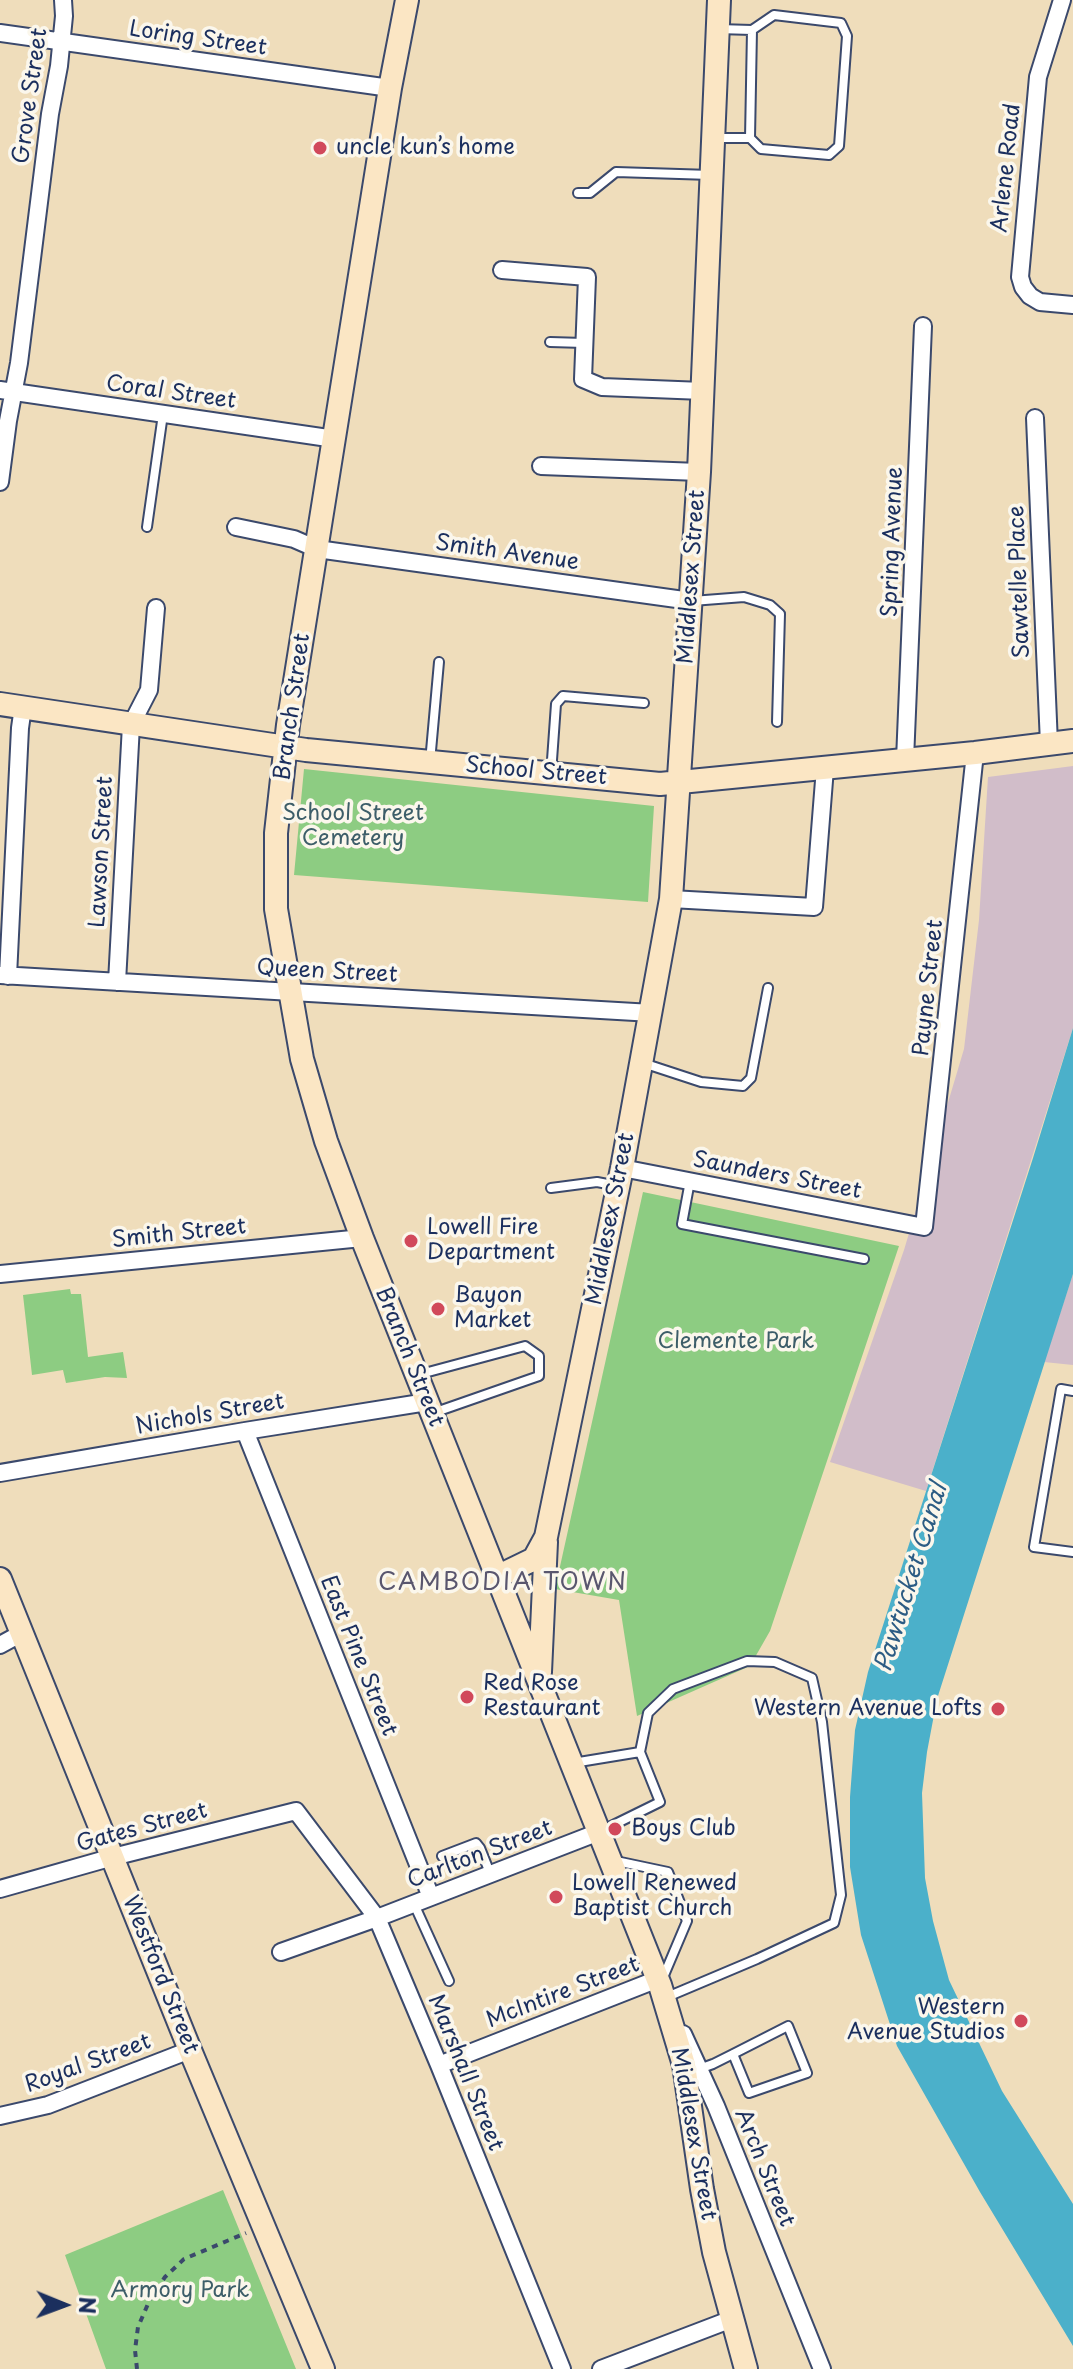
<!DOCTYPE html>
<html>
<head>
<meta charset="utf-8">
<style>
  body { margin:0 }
  #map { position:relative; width:1073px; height:2369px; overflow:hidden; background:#efddbb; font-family:"Playpen Sans",sans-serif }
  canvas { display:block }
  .north { position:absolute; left:24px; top:2265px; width:80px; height:80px; -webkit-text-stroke:6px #fbf7ec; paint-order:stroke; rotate:91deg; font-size:22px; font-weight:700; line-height:32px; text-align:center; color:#1b2f5e }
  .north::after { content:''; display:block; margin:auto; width:28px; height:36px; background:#1b2f5e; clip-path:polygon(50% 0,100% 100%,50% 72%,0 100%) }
</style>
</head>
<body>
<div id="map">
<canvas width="1073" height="2369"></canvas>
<div class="north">N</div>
</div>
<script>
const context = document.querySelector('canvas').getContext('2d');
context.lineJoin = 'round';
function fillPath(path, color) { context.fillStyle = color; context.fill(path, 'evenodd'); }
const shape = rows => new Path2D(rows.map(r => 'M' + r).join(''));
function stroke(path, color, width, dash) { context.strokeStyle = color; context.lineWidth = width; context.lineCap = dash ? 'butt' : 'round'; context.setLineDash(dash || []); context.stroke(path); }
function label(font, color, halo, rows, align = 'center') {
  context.font = font + ' "Playpen Sans",sans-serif'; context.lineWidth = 7; context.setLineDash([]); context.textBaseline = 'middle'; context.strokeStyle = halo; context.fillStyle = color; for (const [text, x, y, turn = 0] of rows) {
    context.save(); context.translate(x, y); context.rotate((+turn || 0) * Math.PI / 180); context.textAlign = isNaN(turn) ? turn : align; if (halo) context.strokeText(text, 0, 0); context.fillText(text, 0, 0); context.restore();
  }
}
const industrial = shape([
  [1073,766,1073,1028,926,1491,830,1462,904,1250,964,1049,979,920,988,777],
  [1073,1274,1073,1365,1044,1362]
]);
const green = shape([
  [304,769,654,806,648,902,294,875],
  [643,1192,899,1246,770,1631,750,1666,637,1716,619,1600,555,1589],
  [70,1289,71,1294,81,1294,88,1357,123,1352,127,1378,105,1377,66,1383,63,1370,32,1375,23,1295],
  [223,2190,296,2369,106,2369,65,2255]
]);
const water = shape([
  [1073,1028,1073,1274,937,1699,927,1752,922,1793,925,1878,933,1921,949,1980,1002,2091,1073,2204,1073,2346,980,2192,897,2046,861,1935,850,1867,850,1797,855,1730,868,1672,1033,1158]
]);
const path = shape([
  [137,2369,135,2350,138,2327,151,2297,165,2277,184,2259,246,2233]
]);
const service = shape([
  [713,138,750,138,761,149,829,155,839,146,847,36,841,23,774,15,752,30,718,29],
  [750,138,752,30],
  [578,193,590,193,616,172,711,175],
  [550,342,584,343],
  [147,527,163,414],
  [692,601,744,597,770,605,780,614,777,722],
  [430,762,439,662],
  [551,774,556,704,563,696,644,703],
  [643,1063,701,1082,743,1086,751,1078,768,988],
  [690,1181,682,1224,864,1259],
  [551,1188,597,1182,618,1186],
  [417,1375,525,1346,539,1356,539,1376,433,1413],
  [1073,1391,1061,1389,1034,1547,1073,1552],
  [640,1752,648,1713,673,1689,747,1661,775,1662,812,1678,822,1722,841,1895,834,1923,757,1959,667,1997],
  [573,1763,640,1752,660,1802,599,1832],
  [442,1856,476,1843,480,1848,490,1873],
  [616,1861,668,1872,687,1921,662,1980],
  [414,1904,449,1981],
  [699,2069,713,2064,733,2054,788,2026,807,2073,749,2093,733,2054]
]);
const minor = shape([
  [1062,0,1038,77,1020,277,1023,287,1030,296,1040,302,1073,305],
  [0,33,390,88],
  [502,270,587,277,583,379,602,387,703,391],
  [0,390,335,439],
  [1035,418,1049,744],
  [541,466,699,472],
  [0,482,8,421,19,363,50,114,59,66,64,16,63,0],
  [236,527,294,539,317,549,691,601],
  [905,760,923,326],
  [671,899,814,907,825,768],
  [0,975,652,1013],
  [8,976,20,728,23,707],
  [117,982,131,725,149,690,156,608],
  [622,1168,924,1227,975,753],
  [0,1274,362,1238],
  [245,1431,431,1897],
  [0,1473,245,1431,427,1402],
  [0,1645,22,1633],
  [0,1889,113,1857,296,1811,377,1918,439,2065,562,2369],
  [281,1952,377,1918,599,1832],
  [683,2034,716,2106,822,2369],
  [439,2065,658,1979],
  [0,2116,48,2105,190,2050],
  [601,2369,732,2319]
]);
const secondary = shape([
  [407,0,390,88,288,725,276,833,276,909,302,1059,326,1141,362,1238,660,1985,684,2065,702,2189,714,2252,746,2369],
  [0,704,306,750,660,784,975,753,1073,741],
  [497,1577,534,1559,546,1537,622,1168,671,899,699,472,719,0],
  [0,1579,190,2050,323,2369],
  [540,1672,546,1542]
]);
const markers = [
  [320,148,8,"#d1495b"],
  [411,1241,8,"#d1495b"],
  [438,1309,8,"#d1495b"],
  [467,1697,8,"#d1495b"],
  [998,1709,8,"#d1495b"],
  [615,1829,8,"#d1495b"],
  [556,1897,8,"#d1495b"],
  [1021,2021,8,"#d1495b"]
];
const streetNames = [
  ["Loring Street",198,39,8],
  ["Grove Street",31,96,-82],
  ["Arlene Road",1007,168,-84],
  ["Coral Street",171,393,8],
  ["Spring Avenue",893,542,-88],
  ["Smith Avenue",507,553,8],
  ["Middlesex Street",692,577,-86],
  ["Sawtelle Place",1020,582,-92],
  ["Branch Street",293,707,-82],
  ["School Street",536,772,5],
  ["Lawson Street",102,852,-87],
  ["Queen Street",327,972,3],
  ["Payne Street",929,988,-84],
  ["Saunders Street",777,1176,11],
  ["Middlesex Street",611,1219,-79],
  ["Smith Street",179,1234,-6],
  ["Branch Street",409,1357,68],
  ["Nichols Street",210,1415,-10],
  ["East Pine Street",358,1656,68],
  ["Gates Street",142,1828,-15],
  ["Carlton Street",480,1855,-21],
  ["Westford Street",160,1975,68],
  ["McIntire Street",563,1993,-21],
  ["Royal Street",88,2064,-20],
  ["Marshall Street",465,2073,68],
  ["Middlesex Street",693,2134,80],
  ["Arch Street",764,2168,68]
];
const poiNames = [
  ["uncle kun’s home",336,148],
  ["Lowell Fire",427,1228],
  ["Department",427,1253],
  ["Bayon",454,1296],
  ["Market",454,1321],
  ["Red Rose",483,1684],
  ["Restaurant",483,1709],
  ["Western Avenue Lofts",982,1709,"right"],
  ["Boys Club",631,1829],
  ["Lowell Renewed",572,1884],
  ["Baptist Church",572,1909],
  ["Western",1005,2008,"right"],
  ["Avenue Studios",1005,2033,"right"]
];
const parkNames = [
  ["School Street",353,814],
  ["Cemetery",353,839],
  ["Clemente Park",736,1342],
  ["Armory Park",180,2291]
];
const waterNames = [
  ["Pawtucket Canal",912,1578,-73]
];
const neighbourhoodNames = [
  ["CAMBODIA TOWN",503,1583]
];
fillPath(industrial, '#d1bdc9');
fillPath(green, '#8dcc82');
fillPath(water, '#4bb0ca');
stroke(service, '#3b496c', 12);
stroke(minor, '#3b496c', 20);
stroke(secondary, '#3b496c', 26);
stroke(path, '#3b496c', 4, [6, 6]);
stroke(service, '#fff', 8);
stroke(minor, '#fff', 16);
stroke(secondary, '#fbe6c4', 22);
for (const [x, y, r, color] of markers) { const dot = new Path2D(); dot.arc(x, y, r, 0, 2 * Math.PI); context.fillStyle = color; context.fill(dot); stroke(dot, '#fbf7ec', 3); }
label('22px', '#1b2f5e', '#fbf7ec', streetNames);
label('22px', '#1b2f5e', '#fbf7ec', poiNames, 'left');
label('22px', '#3d5e69', '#fbf7ec', parkNames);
label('italic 24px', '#2c5c84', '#fbf7ec', waterNames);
context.letterSpacing = '2px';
label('24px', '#59566e', '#fbf7ec', neighbourhoodNames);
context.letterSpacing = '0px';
</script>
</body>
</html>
